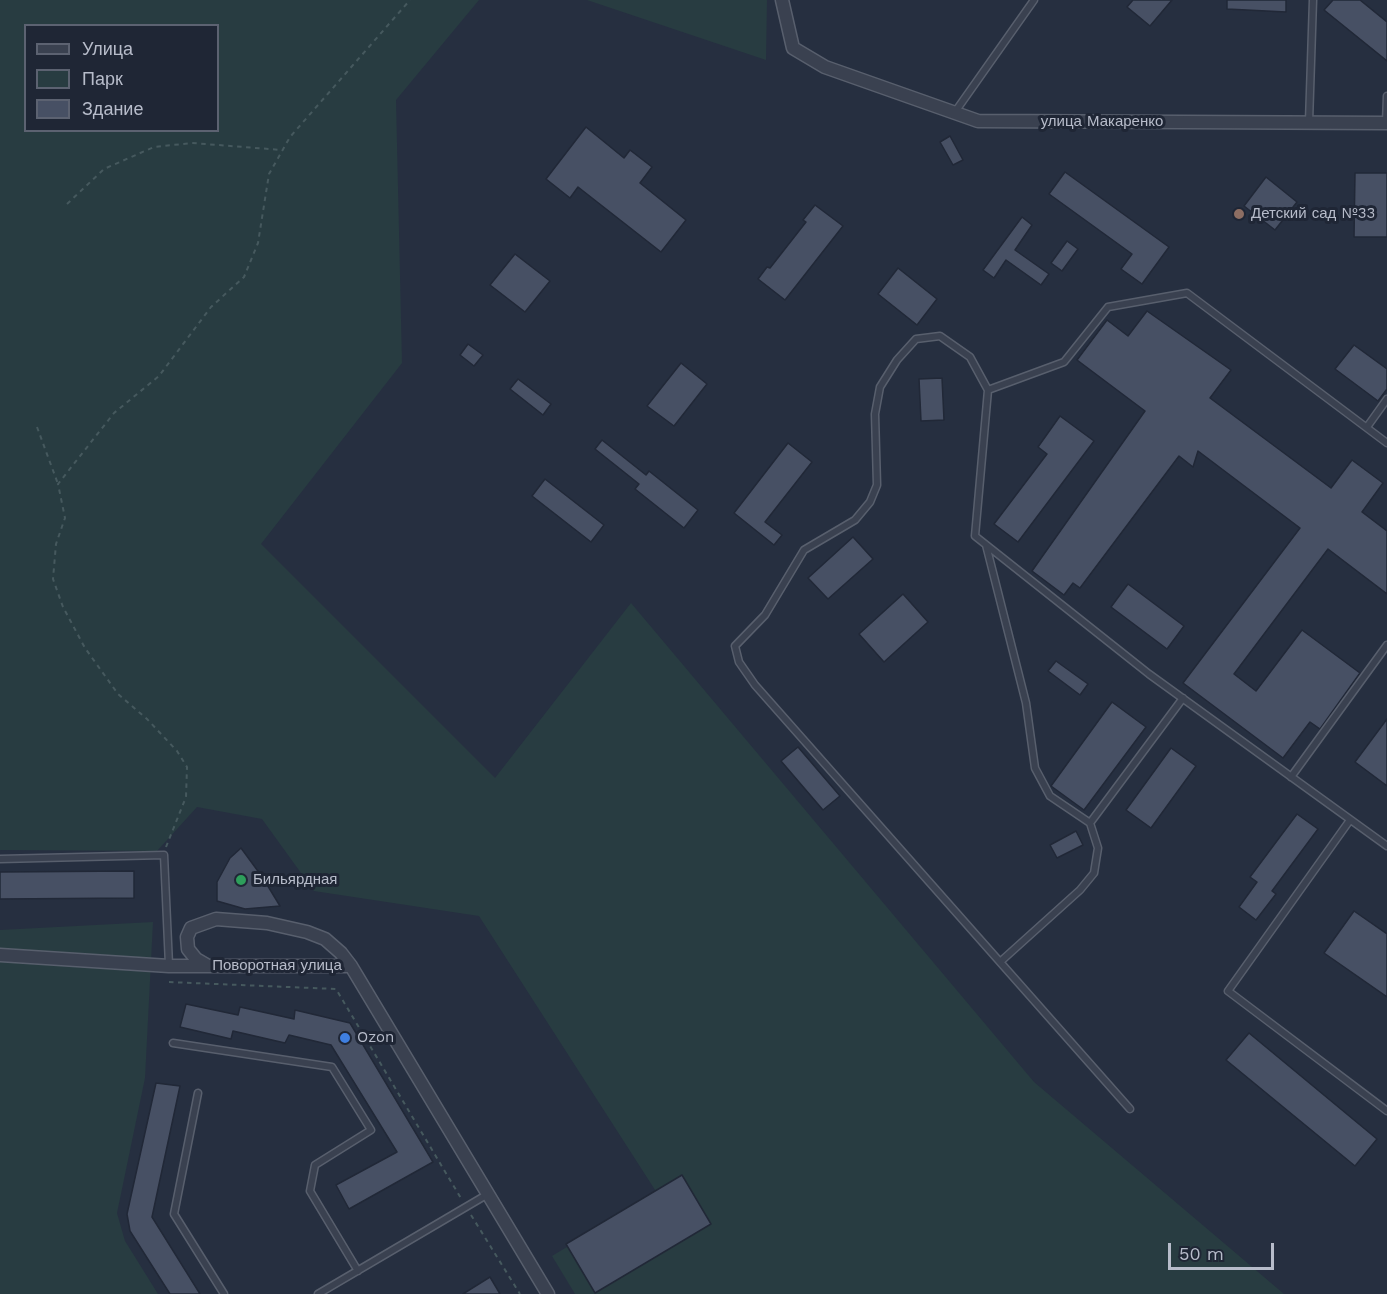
<!DOCTYPE html>
<html>
<head>
<meta charset="utf-8">
<style>
  body { margin:0 }
  #map { position:relative; width:1387px; height:1294px; overflow:hidden; background:#262f40; font-family:"Work Sans",sans-serif }
  canvas { display:block }
  .legend { position:absolute; left:24px; top:24px; width:195px; height:108px; box-sizing:border-box; background:#1f2635; border:2px solid #5c6271; margin:0; padding:8px 10px; list-style:none; font-size:18px; color:#b7bcca }
  .legend li { display:flex; align-items:center; gap:12px; height:30px }
  .legend b { width:30px; border:2px solid #5c6271 }
  .scale { position:absolute; left:1168px; top:1243px; width:106px; height:27px; box-sizing:border-box; border:3px solid #b7bcca; border-top:0; padding-left:8px; font-size:18px; line-height:21px; white-space:nowrap; color:#b7bcca; -webkit-text-stroke:4px #1f2635; paint-order:stroke }
</style>
</head>
<body>
<div id="map">
<canvas width="1387" height="1294"></canvas>
<ul class="legend">
<li><b style="height:8px;background:#3a4150"></b>Улица</li>
<li><b style="height:16px;background:#283c41"></b>Парк</li>
<li><b style="height:16px;background:#475064"></b>Здание</li>
</ul>
<div class="scale">50 m</div>
</div>
<script>
const context = document.querySelector('canvas').getContext('2d');
context.lineJoin = 'round';
function fillPath(path, color) { context.fillStyle = color; context.fill(path, 'evenodd'); }
const shape = rows => new Path2D(rows.map(r => 'M' + r).join(''));
function stroke(path, color, width, dash) { context.strokeStyle = color; context.lineWidth = width; context.lineCap = dash ? 'butt' : 'round'; context.setLineDash(dash || []); context.stroke(path); }
function label(font, color, halo, rows, align = 'center') {
  context.font = font + ' "Work Sans",sans-serif'; context.lineWidth = 6; context.setLineDash([]); context.textBaseline = 'middle'; context.strokeStyle = halo; context.fillStyle = color; for (const [text, x, y, turn = 0] of rows) {
    context.save(); context.translate(x, y); context.rotate((+turn || 0) * Math.PI / 180); context.textAlign = isNaN(turn) ? turn : align; if (halo) context.strokeText(text, 0, 0); context.fillText(text, 0, 0); context.restore();
  }
}
const green = shape([
  [0,0,479,0,396,100,402,363,261,544,495,778,631,603,1034,1082,1284,1294,575,1294,552,1256,657,1193,479,916,314,891,262,819,197,807,157,851,0,850],
  [26,26,218,26,218,130,26,130],
  [587,0,767,0,766,60],
  [153,922,145,1078,117,1213,125,1241,158,1294,0,1294,0,930]
]);
const building = shape([
  [1133,0,1172,0,1150,26,1127,7,1133,0],
  [1227,0,1286,0,1286,12,1227,9,1227,0],
  [1333,0,1360,0,1387,22,1387,61,1324,10,1333,0],
  [586,127,624,158,630,150,652,167,640,183,686,220,661,252,578,187,570,198,546,179,586,127],
  [950,136,963,160,953,165,940,142,950,136],
  [1065,172,1169,247,1142,284,1121,269,1132,254,1049,194,1065,172],
  [1355,173,1387,173,1387,237,1354,237,1355,173],
  [1266,177,1297,202,1275,230,1244,206,1266,177],
  [815,205,843,226,785,300,758,279,767,267,770,268,806,222,803,220,815,205],
  [1022,217,1032,225,1015,250,1049,274,1041,285,1006,260,994,278,983,270,1022,217],
  [1067,241,1078,249,1062,271,1051,263,1067,241],
  [515,254,550,281,525,312,490,285,515,254],
  [898,268,937,299,917,325,878,294,898,268],
  [1147,311,1231,370,1210,398,1331,488,1352,460,1383,483,1362,512,1387,531,1387,594,1328,549,1234,674,1256,691,1302,630,1360,673,1320,729,1310,722,1283,758,1183,683,1300,528,1198,451,1193,467,1179,456,1080,588,1073,583,1064,595,1032,571,1145,411,1077,360,1107,320,1128,336,1147,311],
  [468,344,483,355,474,366,460,355,468,344],
  [1354,345,1387,369,1387,389,1378,401,1335,369,1354,345],
  [681,363,707,384,674,426,647,406,681,363],
  [942,378,944,420,921,421,919,379,942,378],
  [518,379,551,404,543,415,510,389,518,379],
  [1060,416,1094,441,1018,542,994,524,1047,454,1038,447,1060,416],
  [602,440,646,475,649,471,698,510,684,528,635,489,639,484,595,449,602,440],
  [788,443,812,462,765,522,782,535,774,545,734,513,788,443],
  [545,479,604,525,591,542,532,496,545,479],
  [853,537,873,559,828,599,808,578,853,537],
  [1128,584,1184,626,1167,649,1111,607,1128,584],
  [903,594,928,622,884,662,859,634,903,594],
  [1056,661,1088,684,1080,695,1048,671,1056,661],
  [1112,702,1146,727,1084,810,1051,786,1112,702],
  [1387,719,1387,786,1355,762,1387,719],
  [798,747,840,796,823,810,781,761,798,747],
  [1171,748,1196,766,1151,828,1126,810,1171,748],
  [1297,814,1318,829,1272,891,1276,894,1256,920,1239,907,1257,882,1250,877,1297,814],
  [1076,831,1083,845,1057,858,1050,845,1076,831],
  [241,848,263,878,280,906,245,909,217,901,217,882,230,858,241,848],
  [134,871,134,898,0,899,0,872,134,871],
  [1354,911,1387,934,1387,997,1324,953,1354,911],
  [186,1004,238,1015,240,1007,294,1019,295,1010,350,1023,433,1162,349,1209,336,1185,397,1152,331,1045,289,1035,285,1043,233,1031,231,1039,180,1027,186,1004],
  [1249,1033,1377,1139,1355,1166,1226,1060,1249,1033],
  [156,1083,180,1086,152,1217,200,1294,170,1294,130,1231,127,1214,156,1083],
  [682,1175,711,1224,595,1293,566,1244,682,1175],
  [490,1277,500,1294,463,1294,490,1277]
]);
const path = shape([
  [67,204,104,169,154,147,192,143,282,150],
  [37,427,58,484],
  [166,847,186,797,187,767,177,751,147,719,118,694,85,648,63,607,53,579,56,544,65,518,58,484,114,413,159,376,211,307,244,277,258,243,269,174,290,137,410,0],
  [169,982,336,989,462,1200],
  [471,1215,520,1294]
]);
const service = shape([
  [955,112,1034,0],
  [1309,122,1313,0],
  [1386,123,1387,96],
  [988,390,1064,362,1108,307,1187,293,1387,443],
  [1367,427,1387,399],
  [986,545,1026,703,1035,768,1050,796,1090,823],
  [1291,777,1387,645],
  [1350,820,1228,991,1387,1111],
  [0,859,164,855,169,965],
  [1000,962,1080,890,1094,873,1098,848,1090,823,1183,698],
  [173,1043,332,1067,371,1130,315,1165,310,1191,358,1271],
  [198,1093,174,1214,224,1294],
  [1130,1109,755,685,739,662,735,646,765,615,804,550,855,520,870,502,877,485,875,414,880,387,897,360,916,339,940,336,970,357,988,390,975,536,1149,674,1387,846],
  [318,1294,488,1194]
]);
const minor = shape([
  [782,0,793,48,825,67,978,121,1387,123],
  [0,955,169,966,351,966],
  [208,966,196,959,188,949,187,937,191,928,216,919,267,923,307,932,325,939,341,953,351,966,548,1294]
]);
const markers = [
  [1239,214,6,"#8d6e63"],
  [241,880,6,"#2e9e5b"],
  [345,1038,6,"#3f7fe0"]
];
const streetNames = [
  ["улица Макаренко",1102,122],
  ["Поворотная улица",277,966]
];
const poiNames = [
  ["Детский сад №33",1251,214],
  ["Бильярдная",253,880],
  ["Ozon",357,1038]
];
fillPath(green, '#283c41');
fillPath(building, '#475064');
stroke(building, '#212837', 1.5);
stroke(service, '#585f6d', 9);
stroke(minor, '#585f6d', 15);
stroke(path, '#46595e', 2, [4.5, 4.5]);
stroke(service, '#3a4150', 6);
stroke(minor, '#3a4150', 12);
for (const [x, y, r, color] of markers) { const dot = new Path2D(); dot.arc(x, y, r, 0, 2 * Math.PI); context.fillStyle = color; context.fill(dot); stroke(dot, '#1f2635', 2); }
label('15px', '#b7bcca', '#1f2635', streetNames);
label('15px', '#b7bcca', '#1f2635', poiNames, 'left');
</script>
</body>
</html>
